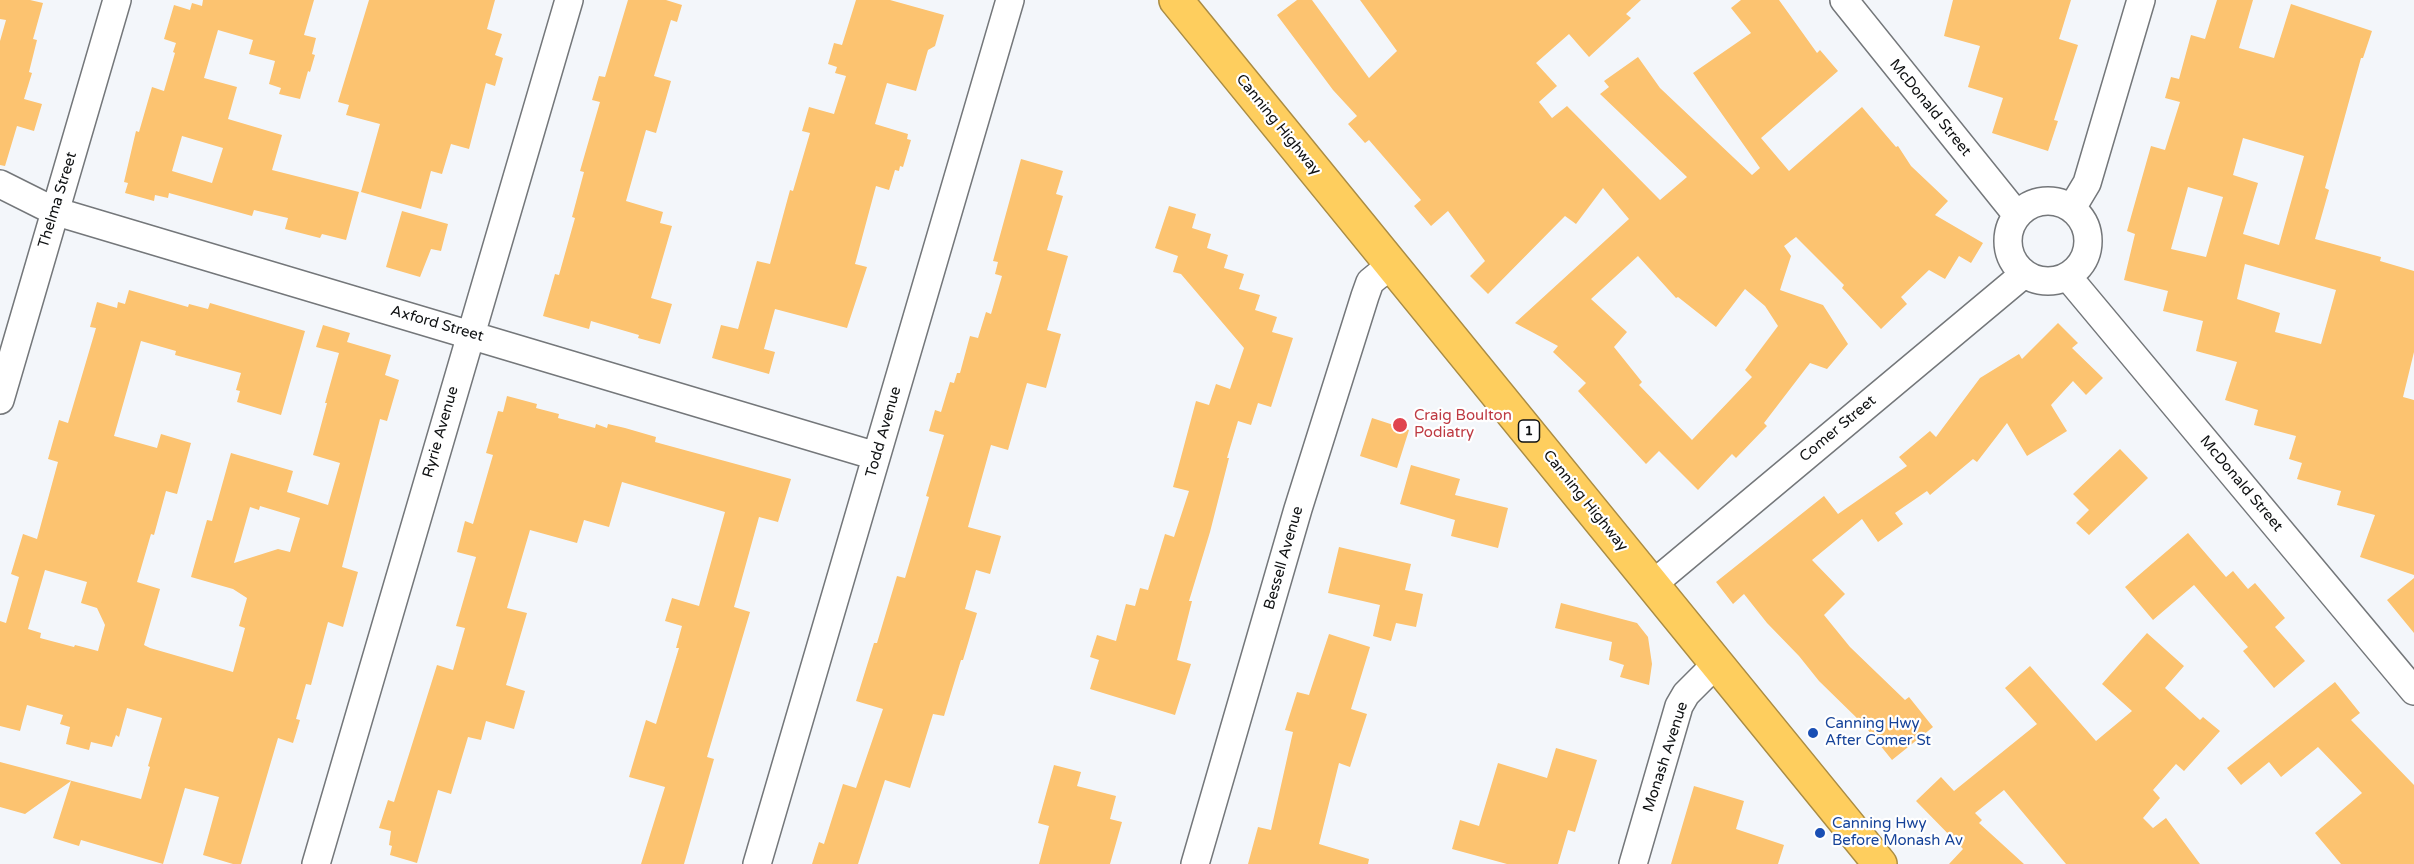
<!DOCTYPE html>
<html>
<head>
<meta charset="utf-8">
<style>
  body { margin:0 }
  canvas { display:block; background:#f3f6fa }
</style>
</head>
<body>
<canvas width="2414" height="864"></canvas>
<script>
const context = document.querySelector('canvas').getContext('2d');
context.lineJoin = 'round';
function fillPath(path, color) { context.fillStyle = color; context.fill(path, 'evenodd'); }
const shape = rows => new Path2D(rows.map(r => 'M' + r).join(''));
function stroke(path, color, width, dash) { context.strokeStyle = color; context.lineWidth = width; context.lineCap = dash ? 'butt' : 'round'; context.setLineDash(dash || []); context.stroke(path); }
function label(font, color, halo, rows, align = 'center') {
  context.font = font + ' "Varela Round",sans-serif'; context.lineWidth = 4.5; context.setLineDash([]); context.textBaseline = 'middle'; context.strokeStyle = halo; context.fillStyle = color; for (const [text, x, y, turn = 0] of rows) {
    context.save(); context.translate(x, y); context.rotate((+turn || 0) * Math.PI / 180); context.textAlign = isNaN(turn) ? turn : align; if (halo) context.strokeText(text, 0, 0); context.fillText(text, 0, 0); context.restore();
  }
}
const building = shape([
  [0,0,30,0,43,3,33,39,37,40,29,72,32,73,24,99,42,104,34,131,17,126,5,166,0,165,0,41,6,20,0,19],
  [203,0,314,0,304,35,316,38,312,54,315,55,310,72,308,71,300,99,279,94,281,88,269,84,275,61,249,54,253,40,218,30,204,78,237,87,228,119,282,135,272,170,359,192,346,240,322,234,320,238,285,229,288,218,254,210,252,216,169,193,168,198,155,195,154,201,125,193,128,183,124,182,136,131,139,132,152,87,164,91,175,53,173,52,176,43,164,39,174,5,190,10,192,3,202,6],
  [182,136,223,148,212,183,172,171],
  [369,0,495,0,487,29,502,34,495,55,503,58,495,86,486,83,469,149,451,144,442,174,431,171,421,209,361,192,380,124,346,115,349,105,338,102],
  [628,0,666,0,682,5,677,22,671,20,654,76,671,81,656,133,646,130,626,201,663,212,660,223,672,226,651,298,672,304,660,344,638,338,639,335,591,321,589,329,543,316,555,274,559,275,575,218,572,217,584,172,580,171,600,102,592,100,599,76,605,77],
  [856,0,890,0,944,15,935,46,928,50,916,91,887,83,875,124,908,134,907,139,911,140,903,167,900,166,899,171,895,170,889,190,876,186,855,264,867,267,847,328,775,309,764,349,775,352,769,374,712,358,721,325,738,329,757,261,770,264,790,190,793,191,810,133,802,131,809,107,834,114,846,76,835,73,837,67,828,64,834,43,842,45],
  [1297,0,1312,0,1369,78,1397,51,1360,0,1641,0,1626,14,1631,18,1589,57,1569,34,1536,63,1557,86,1539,102,1552,118,1567,106,1660,200,1687,177,1600,94,1609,87,1604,81,1638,57,1660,88,1752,175,1760,168,1693,73,1751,33,1731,8,1741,0,1779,0,1817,53,1820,50,1838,71,1761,138,1789,171,1862,107,1896,147,1898,146,1911,166,1948,201,1935,215,1983,243,1971,263,1959,256,1945,279,1929,270,1901,297,1907,304,1881,329,1842,288,1844,285,1796,237,1784,246,1791,256,1780,290,1823,305,1848,344,1827,369,1810,363,1764,423,1767,426,1736,458,1732,454,1698,490,1659,451,1646,464,1578,391,1586,383,1553,352,1558,346,1515,323,1629,219,1603,188,1576,224,1565,216,1488,294,1470,276,1485,261,1448,211,1431,226,1414,206,1421,200,1369,140,1365,143,1348,124,1357,116,1333,90,1277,15],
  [1638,256,1676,298,1678,297,1716,327,1745,289,1765,306,1778,326,1745,370,1752,377,1692,440,1639,385,1642,382,1614,347,1627,332,1591,299],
  [1953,0,2071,0,2059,39,2078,45,2054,120,2058,121,2048,151,1992,133,2003,98,1968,87,1980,46,1944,36],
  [2217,0,2253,0,2239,48,2274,58,2291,4,2372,31,2363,58,2361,58,2325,188,2329,190,2315,239,2381,257,2380,261,2414,271,2414,352,2403,397,2414,400,2414,575,2360,557,2375,515,2337,505,2341,491,2297,479,2302,463,2289,459,2296,436,2254,425,2258,410,2225,400,2237,362,2196,351,2203,321,2163,311,2168,291,2124,280,2135,234,2127,231,2151,146,2165,150,2180,102,2165,98,2171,77,2179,79,2191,35,2205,39],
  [2243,138,2304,156,2279,245,2243,234,2258,183,2233,175],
  [2188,187,2223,197,2206,257,2171,249],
  [2245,264,2336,290,2321,344,2275,332,2280,313,2237,299],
  [1021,159,1063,171,1056,194,1063,196,1047,250,1068,256,1047,330,1061,334,1046,388,1027,383,1008,450,991,445,968,527,1001,536,990,574,976,570,965,609,977,613,963,660,961,660,944,716,933,714,910,788,885,780,858,864,812,864,819,842,824,844,843,784,856,788,883,709,856,701,874,643,877,643,897,576,905,578,929,497,926,496,944,435,929,431,935,410,941,412,950,382,954,383,957,373,960,373,970,336,978,338,986,312,991,314,1002,276,995,274,998,262,993,261],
  [1169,206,1196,214,1192,228,1211,234,1207,248,1228,255,1224,268,1244,274,1239,289,1260,295,1255,310,1277,317,1272,332,1293,338,1271,407,1258,403,1251,425,1238,421,1227,458,1229,458,1210,532,1189,601,1192,601,1177,660,1191,664,1175,715,1090,689,1099,660,1090,657,1097,635,1116,641,1126,604,1135,606,1140,588,1148,590,1165,534,1174,537,1189,491,1173,487,1196,401,1209,405,1216,384,1230,389,1244,348,1181,274,1173,272,1178,256,1155,248],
  [402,211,448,224,441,251,431,249,420,277,386,267],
  [129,290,188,307,189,304,208,309,210,303,305,331,281,415,237,402,240,391,236,390,241,373,175,355,176,351,141,341,114,436,157,448,161,434,191,443,177,494,166,491,154,535,151,534,137,582,160,589,144,645,150,648,233,672,245,628,239,626,247,598,233,589,191,577,207,520,212,521,231,453,293,471,287,492,328,505,340,463,313,455,327,403,325,403,339,353,316,347,323,325,350,333,347,342,391,355,385,375,399,380,387,421,380,419,342,567,358,572,343,627,328,622,311,685,306,684,296,719,300,720,293,743,278,738,241,864,233,864,203,855,219,797,185,788,163,864,81,840,79,846,53,838,71,781,25,814,0,807,0,762,141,799,150,767,148,766,162,718,127,708,119,737,116,735,112,747,91,742,89,750,66,744,70,727,60,724,63,715,27,705,20,731,0,726,0,621,6,623,19,577,11,574,23,534,37,539,58,462,48,459,59,420,68,423,96,328,90,327,97,302,117,308,118,302,125,304],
  [260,506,300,518,290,552,278,549,234,563,250,507,259,510],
  [45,570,87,582,81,603,97,608,105,625,98,651,75,645,74,647,40,638,41,633,28,629],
  [2058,323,2078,343,2072,348,2103,378,2086,395,2073,381,2051,405,2067,431,2027,456,2007,423,1977,462,1973,459,1930,495,1927,491,1895,513,1903,524,1878,542,1862,519,1812,560,1845,594,1824,615,1850,647,1905,700,1909,697,1933,727,1892,760,1863,724,1819,681,1799,656,1767,623,1744,594,1733,604,1716,582,1824,496,1838,514,1907,466,1899,457,1930,431,1936,437,1980,378,2019,354,2022,359],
  [507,396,537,404,536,408,559,414,558,418,595,428,596,424,607,428,608,424,625,428,656,437,655,442,791,479,778,522,759,517,734,607,750,612,707,757,714,759,684,864,641,864,665,787,629,777,646,720,656,724,679,648,676,648,682,626,665,621,672,598,699,606,725,512,622,482,609,527,584,520,577,543,530,530,507,608,527,613,506,685,525,691,514,729,486,721,481,740,468,737,451,794,438,790,417,863,390,855,392,846,389,845,391,831,379,828,388,800,394,802,437,665,453,670,465,628,456,626,476,557,457,552,465,521,473,524,493,455,486,453,498,411,503,412],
  [1372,418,1409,430,1397,468,1360,456],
  [2120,449,2148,478,2089,535,2076,523,2089,510,2073,494],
  [1411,465,1460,479,1455,495,1508,508,1498,548,1451,536,1455,520,1400,504],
  [2188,533,2226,577,2233,571,2248,589,2255,583,2285,618,2275,627,2305,661,2274,688,2243,651,2248,647,2194,585,2153,620,2125,587],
  [1339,547,1411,564,1405,590,1423,594,1416,627,1396,623,1391,641,1373,636,1380,605,1328,593],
  [2414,578,2414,633,2387,600],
  [1561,603,1637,623,1648,637,1652,664,1649,685,1620,677,1624,665,1609,660,1612,642,1555,628],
  [2147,633,2184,666,2165,688,2200,720,2203,717,2220,731,2184,771,2176,764,2153,790,2160,798,2143,818,2153,828,2166,818,2200,864,2066,864,2004,790,1975,813,1982,820,1979,823,2024,864,1949,864,1963,849,1916,801,1941,777,1954,791,2037,724,2005,688,2030,666,2096,741,2132,711,2102,684],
  [1329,634,1370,647,1351,709,1367,714,1350,767,1339,763,1319,844,1369,859,1368,864,1248,864,1258,827,1271,830,1293,732,1285,730,1297,692,1309,695],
  [2335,682,2360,713,2351,720,2414,785,2414,864,2341,864,2315,833,2362,793,2318,747,2281,777,2269,762,2241,785,2227,768],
  [1556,748,1597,760,1575,832,1568,830,1558,864,1507,864,1452,849,1460,820,1479,826,1498,763,1547,778],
  [1054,765,1081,772,1077,786,1116,796,1110,819,1122,822,1110,864,1039,864,1049,826,1038,823],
  [1694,786,1744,801,1736,829,1784,845,1778,864,1671,864]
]);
const minor = shape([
  [1844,0,2017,215],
  [0,184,54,211,876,456],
  '2008 241a40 40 0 1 1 80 0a40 40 0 1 1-80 0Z',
  [2072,208,2087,183,2141,0],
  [2068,277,2414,691],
  [0,400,117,0],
  [1653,584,2024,274],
  [316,864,569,0],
  [757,864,1010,0],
  [1195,864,1298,509,1365,296,1370,282,1392,264],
  [1633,864,1679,706,1686,694,1718,662]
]);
const highway = shape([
  [1176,0,1880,864]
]);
const markers = [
  [1400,425,8,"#e0444e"],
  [1813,733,6,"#1a4fb4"],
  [1820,833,6,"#1a4fb4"]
];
const shields = [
  [1529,431,21]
];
const shieldNames = [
  ["1",1529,431]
];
const streetNames = [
  ["McDonald Street",1930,108,51],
  ["Canning Highway",1278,125,51],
  ["Thelma Street",58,200,-73],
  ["Axford Street",437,324,16],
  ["Comer Street",1838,429,-40],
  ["Ryrie Avenue",441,432,-74],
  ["Todd Avenue",884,432,-74],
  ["McDonald Street",2241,484,50],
  ["Canning Highway",1585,501,51],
  ["Bessell Avenue",1284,558,-74],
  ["Monash Avenue",1666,757,-72]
];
const healthNames = [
  ["Craig Boulton",1414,416],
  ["Podiatry",1414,433]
];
const transitNames = [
  ["Canning Hwy",1825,724],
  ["After Comer St",1825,741],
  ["Canning Hwy",1832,824],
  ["Before Monash Av",1832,841]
];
fillPath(building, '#fcc370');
stroke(minor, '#74777a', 30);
stroke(highway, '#aa8c43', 36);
stroke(minor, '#fff', 27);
stroke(highway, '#fece5e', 33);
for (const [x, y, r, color] of markers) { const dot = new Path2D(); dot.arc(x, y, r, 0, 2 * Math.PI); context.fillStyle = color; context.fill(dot); stroke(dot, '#fff', 2); }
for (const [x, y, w] of shields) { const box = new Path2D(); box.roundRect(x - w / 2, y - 11, w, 22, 4.5); context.fillStyle = '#fff'; context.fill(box); stroke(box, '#0f1112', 1.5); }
label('bold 14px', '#0f1112', null, shieldNames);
label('15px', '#0f1112', '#fff', streetNames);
label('15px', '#be3a42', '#fff', healthNames, 'left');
label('15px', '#164399', '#fff', transitNames, 'left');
</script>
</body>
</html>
